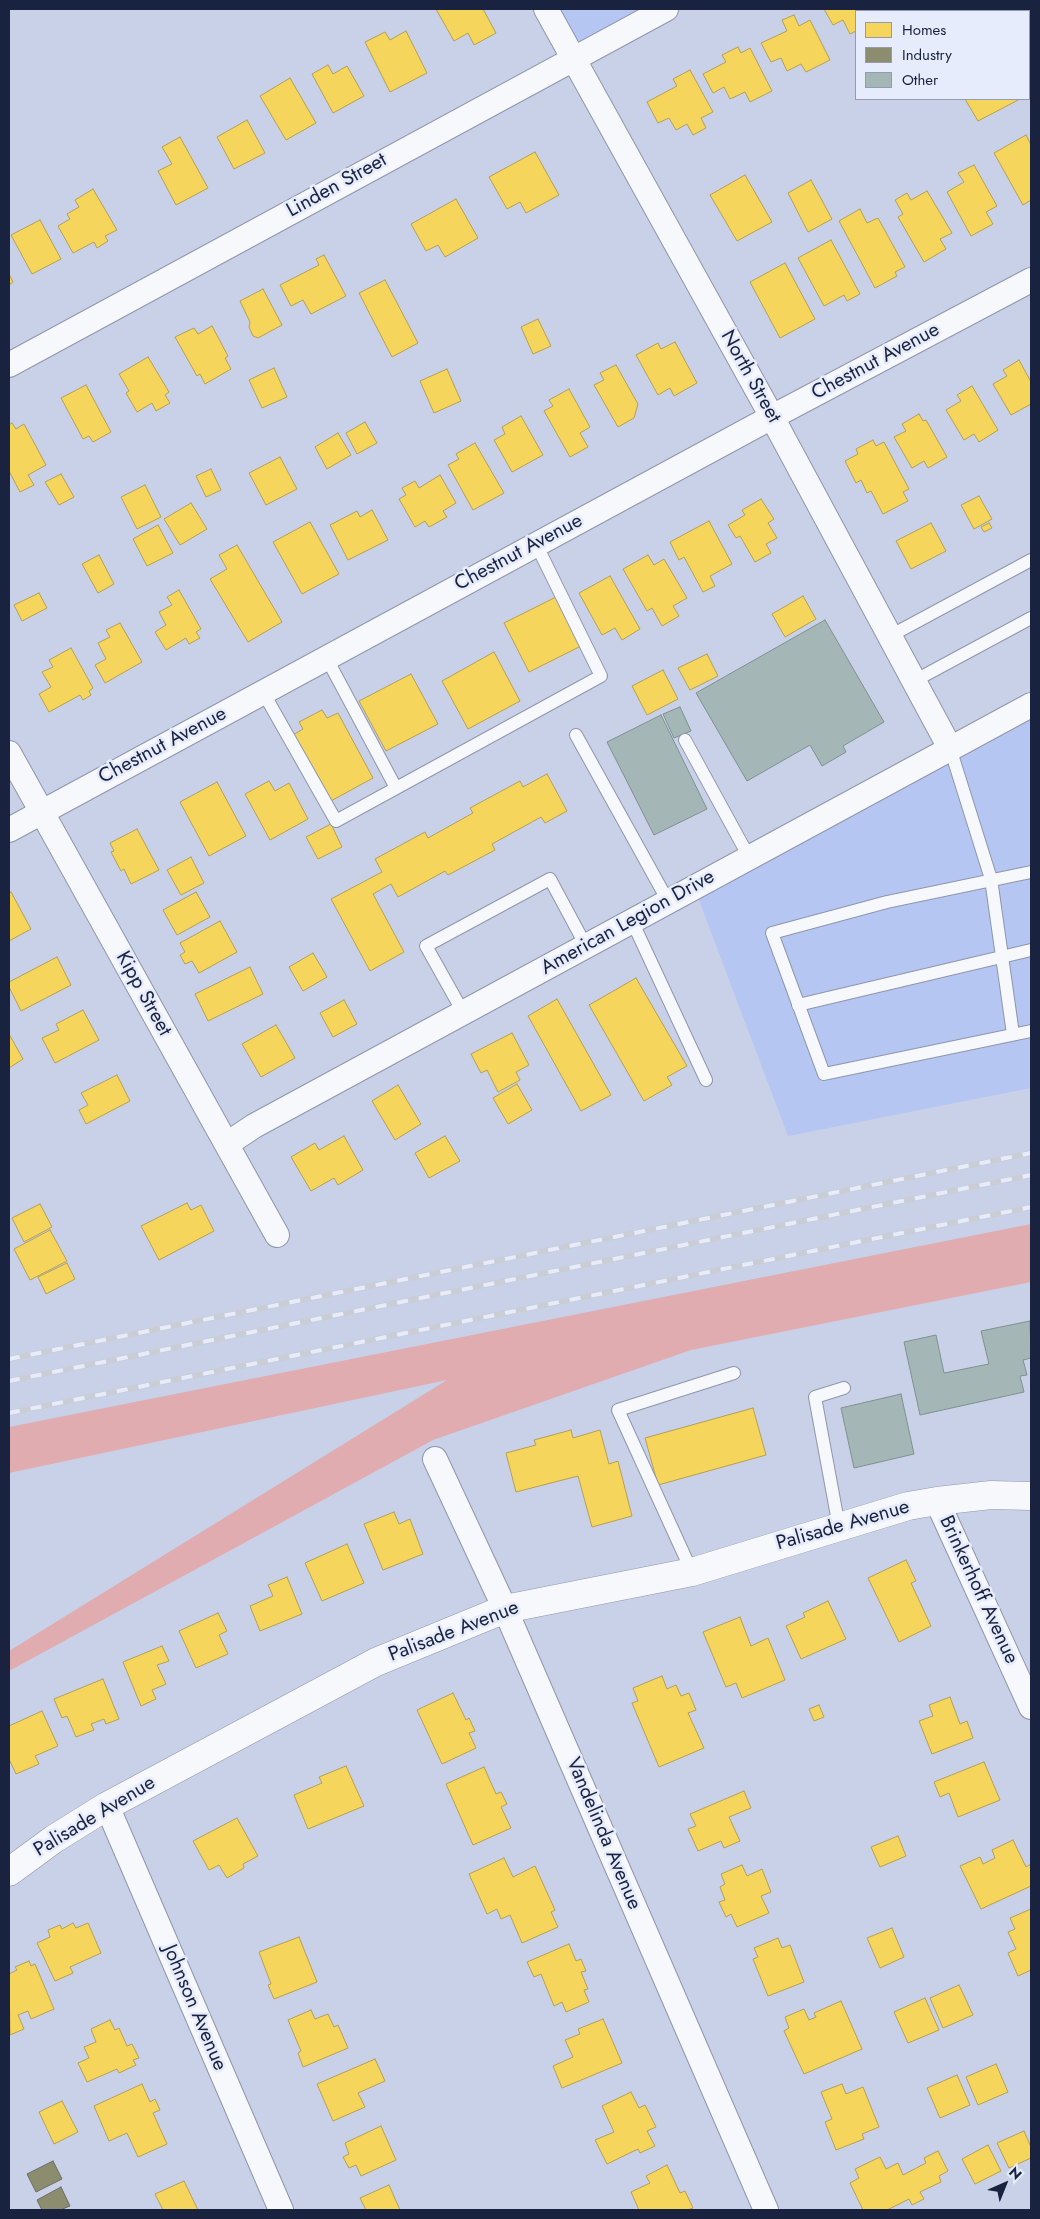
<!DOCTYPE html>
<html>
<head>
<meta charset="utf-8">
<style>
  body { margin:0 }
  #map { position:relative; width:1040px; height:2219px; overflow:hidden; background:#c8d1e8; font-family:Jost,sans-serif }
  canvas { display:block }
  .frame { position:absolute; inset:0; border:10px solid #19223e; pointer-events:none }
  .legend { position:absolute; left:855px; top:10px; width:175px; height:90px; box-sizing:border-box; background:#e6ecfb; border:1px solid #949baf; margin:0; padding:6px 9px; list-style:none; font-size:15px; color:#19223e }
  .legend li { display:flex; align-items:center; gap:10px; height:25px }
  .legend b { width:25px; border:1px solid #949baf }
  .north { position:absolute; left:980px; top:2159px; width:50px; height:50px; -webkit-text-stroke:4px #e6ecfb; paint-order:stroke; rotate:44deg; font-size:14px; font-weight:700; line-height:20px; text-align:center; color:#19223e }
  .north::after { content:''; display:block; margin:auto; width:18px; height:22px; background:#19223e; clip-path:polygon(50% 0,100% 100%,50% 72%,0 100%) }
</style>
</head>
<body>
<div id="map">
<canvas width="1040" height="2219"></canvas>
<div class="frame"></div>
<ul class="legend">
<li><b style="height:14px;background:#f6d55c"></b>Homes</li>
<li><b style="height:14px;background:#8c8c6e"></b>Industry</li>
<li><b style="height:14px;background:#a5b6b6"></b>Other</li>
</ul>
<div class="north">N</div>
</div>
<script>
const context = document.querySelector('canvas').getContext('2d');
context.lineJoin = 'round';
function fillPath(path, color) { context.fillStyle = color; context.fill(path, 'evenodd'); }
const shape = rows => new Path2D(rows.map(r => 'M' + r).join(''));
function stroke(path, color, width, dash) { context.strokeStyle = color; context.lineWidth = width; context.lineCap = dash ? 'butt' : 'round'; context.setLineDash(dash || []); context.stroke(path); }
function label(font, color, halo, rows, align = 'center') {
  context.font = font + ' Jost,sans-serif'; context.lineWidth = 5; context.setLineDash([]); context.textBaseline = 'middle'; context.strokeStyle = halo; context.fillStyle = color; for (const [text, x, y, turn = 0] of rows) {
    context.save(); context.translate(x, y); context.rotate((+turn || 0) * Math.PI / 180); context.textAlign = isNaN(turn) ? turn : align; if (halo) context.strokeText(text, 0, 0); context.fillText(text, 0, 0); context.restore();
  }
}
const built = shape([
  [546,9,666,9,573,57],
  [1031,705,1031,1088,788,1136,694,887]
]);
const green = shape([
  [1031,1224,1031,1282,691,1350,433,1440,9,1671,9,1651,447,1380,9,1473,9,1427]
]);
const homes = shape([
  [436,9,483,9,496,33,474,45,468,33,454,41,436,9],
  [824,9,880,9,881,11,856,11,856,31,850,34,843,20,833,25,824,9],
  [1017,9,1031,9,1031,36,1029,37,1029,11,1012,11,1017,9],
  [794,15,799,26,810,20,830,60,806,72,801,64,787,71,781,58,771,62,761,43,787,31,782,20,794,15],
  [406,31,427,73,390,92,365,42,385,32,390,40,406,31],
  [738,47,741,53,750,48,772,91,750,102,745,92,730,99,724,87,713,93,703,74,726,62,722,55,738,47],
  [328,65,333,74,347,66,364,96,333,113,312,74,328,65],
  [690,70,713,112,701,118,706,128,693,135,687,124,676,130,669,118,658,123,647,102,677,86,673,79,690,70],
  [290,78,316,123,286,140,260,96,290,78],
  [965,99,1020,99,978,121,965,99],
  [247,120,265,153,234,169,217,137,247,120],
  [1026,135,1031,145,1031,200,1023,205,994,153,1026,135],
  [180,137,208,188,176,205,158,171,172,164,162,147,180,137],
  [535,152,559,195,526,213,520,202,507,209,489,177,535,152],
  [974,165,997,206,986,212,993,224,971,236,947,192,964,182,958,173,974,165],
  [745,175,772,222,737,241,710,195,745,175],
  [811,180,832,219,808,232,788,193,811,180],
  [93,189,117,230,105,236,108,241,97,248,94,242,73,253,58,226,70,219,67,214,79,207,75,200,93,189],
  [927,191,952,233,940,239,946,249,924,262,898,217,903,214,895,200,907,193,911,200,927,191],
  [456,199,478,238,445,257,438,245,426,251,411,224,456,199],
  [860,209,867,223,878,218,905,267,895,272,897,276,875,288,839,221,860,209],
  [40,220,61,259,32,274,11,235,40,220],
  [831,240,860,294,847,301,844,295,824,306,798,258,831,240],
  [324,255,346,296,311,314,303,300,291,306,280,285,319,265,316,259,324,255],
  [785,263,815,319,780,338,750,282,785,263],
  [9,274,13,282,9,285,9,274],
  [385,280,418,343,392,357,359,293,385,280],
  [263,289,282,325,258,338,253,336,249,327,250,322,240,301,263,289],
  [538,319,551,346,533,354,521,327,538,319],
  [212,326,228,356,225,358,231,369,205,384,200,374,197,376,175,337,194,328,198,334,212,326],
  [675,342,697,383,674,396,670,388,658,395,636,355,658,343,661,349,675,342],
  [148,357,169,392,165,395,170,403,156,411,152,403,137,412,126,393,129,391,119,374,148,357],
  [1019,360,1031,382,1031,404,1011,415,993,384,1007,376,1003,370,1019,360],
  [616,365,638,404,634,418,618,427,594,385,604,380,600,373,616,365],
  [274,368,287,397,262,408,249,380,274,368],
  [447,369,461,401,434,413,420,381,447,369],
  [86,385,111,432,93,442,89,436,83,439,61,398,86,385],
  [972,386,998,430,979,442,974,434,964,440,946,410,961,401,957,395,972,386],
  [569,389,590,427,580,433,588,447,570,457,544,411,553,406,549,400,569,389],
  [919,414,923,421,926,420,947,457,928,468,924,461,912,468,894,437,906,431,902,424,919,414],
  [521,416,543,455,512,472,494,440,505,434,502,427,521,416],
  [365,422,377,443,357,454,346,433,365,422],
  [12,423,16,429,24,424,46,465,28,475,34,485,20,492,9,471,9,425,12,423],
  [338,433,351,455,327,469,315,447,338,433],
  [873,440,876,446,884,442,909,489,903,492,908,501,883,514,871,491,867,493,861,480,856,483,845,461,858,454,856,449,873,440],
  [475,443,504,493,473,510,448,465,459,459,456,454,475,443],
  [280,457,297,489,266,505,249,473,280,457],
  [211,469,221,490,206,497,196,476,211,469],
  [61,474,74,497,59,505,45,482,61,474],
  [440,475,456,503,443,511,447,517,429,527,425,521,415,527,399,499,406,495,402,488,415,481,419,488,440,475],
  [145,485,161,517,137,529,121,497,145,485],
  [979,496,992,519,974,529,961,505,979,496],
  [761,499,774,519,768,523,777,538,766,544,771,553,755,562,740,536,736,538,728,525,745,515,742,510,761,499],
  [191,503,207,529,180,545,164,519,191,503],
  [372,510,388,540,348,560,330,525,357,511,360,517,372,510],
  [709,521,732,564,710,576,715,586,703,592,684,557,679,560,670,542,709,521],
  [310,522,339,574,302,594,273,542,310,522],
  [931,523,946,551,911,569,896,541,931,523],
  [989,523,992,528,984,532,981,527,989,523],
  [158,525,173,553,147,566,133,539,158,525],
  [237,545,282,622,248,642,210,579,227,569,219,555,237,545],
  [99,555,114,584,98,593,82,564,99,555],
  [648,555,654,565,664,559,687,598,673,606,679,616,662,626,652,608,647,611,623,569,648,555],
  [610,576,640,629,622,640,615,628,602,635,579,593,610,576],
  [179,590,201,629,196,632,200,638,189,644,186,638,166,650,155,632,166,625,159,612,172,605,167,597,179,590],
  [39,593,47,608,22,621,14,605,39,593],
  [803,596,816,619,785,637,772,614,803,596],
  [556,597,581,646,529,672,504,623,556,597],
  [120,623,142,662,105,683,95,665,106,659,98,643,110,637,106,630,120,623],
  [71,648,93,688,89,691,91,695,83,700,80,695,49,712,39,694,51,687,42,672,53,667,49,660,71,648],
  [494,652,520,701,468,729,442,681,494,652],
  [707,654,718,676,690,690,678,668,707,654],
  [663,670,678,699,647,715,632,686,663,670],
  [411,674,438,724,386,751,359,701,411,674],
  [322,710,327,718,338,713,373,778,329,802,293,735,303,729,299,722,322,710],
  [547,774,567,811,545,823,541,817,492,844,495,850,448,875,445,871,398,897,391,884,373,894,404,952,370,971,331,899,382,872,375,859,425,832,428,838,473,813,470,808,520,781,523,787,547,774],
  [269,781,275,791,289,783,308,819,270,840,245,794,269,781],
  [217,782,246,836,209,856,180,802,217,782],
  [331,824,342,847,318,859,306,837,331,824],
  [137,829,159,870,131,884,124,869,121,871,111,852,114,851,110,843,137,829],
  [191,857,204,883,181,895,167,870,191,857],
  [11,892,31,929,9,941,9,894,11,892],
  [196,892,210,917,177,935,163,910,196,892],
  [220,921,237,952,199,973,192,961,185,964,180,955,185,952,180,943,220,921],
  [313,953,327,977,303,991,289,967,313,953],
  [57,957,71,985,21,1011,9,987,9,982,57,957],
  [250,967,263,994,208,1021,195,994,250,967],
  [636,978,687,1066,667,1077,672,1085,644,1101,589,1005,636,978],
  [557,999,611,1095,581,1111,528,1016,557,999],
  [344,1000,357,1024,333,1037,320,1013,344,1000],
  [83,1010,99,1040,55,1063,42,1038,59,1030,56,1024,83,1010],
  [276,1025,295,1058,261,1077,242,1044,276,1025],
  [512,1033,529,1065,516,1072,520,1080,498,1092,487,1070,481,1073,471,1054,512,1033],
  [9,1034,23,1059,9,1068,9,1034],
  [117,1075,130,1101,86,1124,79,1110,88,1105,81,1093,117,1075],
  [517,1084,532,1110,508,1124,493,1098,517,1084],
  [398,1085,421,1124,395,1140,372,1101,398,1085],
  [344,1136,363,1170,338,1185,334,1178,311,1191,291,1157,315,1143,319,1150,344,1136],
  [445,1136,460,1161,429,1178,415,1153,445,1136],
  [187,1203,191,1210,201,1205,214,1231,159,1260,141,1226,187,1203],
  [40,1204,52,1227,24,1242,12,1218,40,1204],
  [50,1230,67,1261,30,1280,14,1249,50,1230],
  [67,1263,75,1279,46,1294,38,1277,67,1263],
  [753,1408,766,1455,658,1485,645,1438,753,1408],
  [571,1430,573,1438,600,1430,609,1464,618,1461,632,1516,592,1527,578,1476,516,1492,506,1453,536,1445,534,1440,571,1430],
  [394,1512,399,1524,410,1519,423,1554,383,1570,364,1524,394,1512],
  [347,1544,364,1583,322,1601,305,1563,347,1544],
  [906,1560,916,1581,911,1583,931,1626,899,1642,868,1578,906,1560],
  [287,1577,302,1614,260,1631,250,1606,273,1596,268,1585,287,1577],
  [828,1601,846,1639,801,1659,786,1626,805,1617,803,1613,828,1601],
  [218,1613,227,1631,219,1635,228,1654,196,1668,179,1631,218,1613],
  [740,1617,751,1646,768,1638,785,1680,742,1698,736,1683,726,1687,703,1632,740,1617],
  [162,1646,169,1661,157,1665,166,1684,152,1690,156,1699,141,1706,123,1662,162,1646],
  [662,1676,667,1689,676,1685,681,1696,689,1693,696,1710,688,1713,704,1748,659,1767,632,1703,638,1701,633,1688,662,1676],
  [103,1679,119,1719,106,1724,104,1719,91,1724,94,1730,76,1737,67,1716,62,1718,54,1699,103,1679],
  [453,1693,466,1720,469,1718,475,1731,469,1733,476,1748,442,1764,417,1710,453,1693],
  [950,1697,960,1724,967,1721,973,1738,932,1754,919,1721,933,1716,929,1705,950,1697],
  [819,1705,824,1717,814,1721,809,1709,819,1705],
  [42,1711,58,1746,35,1756,39,1764,16,1774,9,1759,9,1726,42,1711],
  [984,1762,1000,1800,958,1817,949,1793,940,1797,934,1782,984,1762],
  [346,1766,364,1806,308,1829,294,1795,322,1783,319,1777,346,1766],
  [484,1767,496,1794,501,1792,507,1804,501,1807,511,1828,473,1845,446,1784,484,1767],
  [744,1791,751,1808,729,1817,740,1841,724,1848,721,1841,698,1851,688,1829,696,1826,690,1814,744,1791],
  [237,1818,258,1856,243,1864,244,1868,227,1878,219,1865,209,1870,193,1841,237,1818],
  [898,1836,906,1856,880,1867,871,1847,898,1836],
  [1013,1840,1026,1867,1031,1864,1031,1886,981,1909,960,1866,980,1857,983,1864,995,1858,992,1850,1013,1840],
  [504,1858,513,1877,535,1866,555,1910,551,1912,558,1927,522,1943,510,1915,501,1919,497,1909,487,1914,469,1874,504,1858],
  [742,1865,747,1876,762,1869,771,1892,761,1896,769,1913,737,1927,731,1914,726,1917,719,1902,725,1900,720,1887,725,1884,721,1874,742,1865],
  [1031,1909,1031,1970,1018,1976,1008,1953,1016,1949,1008,1932,1015,1929,1010,1918,1031,1909],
  [73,1923,76,1928,88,1923,101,1953,70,1967,73,1973,55,1981,37,1943,50,1937,48,1930,60,1925,62,1929,73,1923],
  [892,1928,904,1957,880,1968,867,1938,892,1928],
  [299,1937,317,1982,274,1999,268,1985,271,1984,259,1952,299,1937],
  [778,1938,782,1948,790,1945,804,1982,768,1996,753,1959,758,1957,754,1948,778,1938],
  [569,1944,576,1961,581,1959,586,1971,581,1972,588,1989,584,1990,589,2002,566,2012,562,2002,554,2006,541,1974,534,1977,527,1962,569,1944],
  [29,1961,31,1966,35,1964,54,2009,31,2019,28,2011,18,2015,24,2029,10,2035,9,1974,17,1970,15,1967,29,1961],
  [959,1985,973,2015,943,2028,930,1998,959,1985],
  [925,1998,939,2030,908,2043,894,2012,925,1998],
  [841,2001,862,2049,804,2074,784,2031,789,2028,785,2017,804,2009,809,2020,816,2017,814,2013,841,2001],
  [311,2010,315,2019,328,2014,334,2027,338,2025,348,2048,303,2067,298,2053,301,2051,288,2020,311,2010],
  [603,2019,622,2063,562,2088,553,2066,573,2057,565,2040,580,2034,578,2029,603,2019],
  [110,2020,115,2030,119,2028,127,2046,132,2044,139,2058,133,2060,136,2065,119,2073,117,2069,87,2082,78,2063,89,2058,84,2047,96,2042,91,2029,110,2020],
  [375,2059,385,2081,358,2093,365,2107,333,2121,317,2084,375,2059],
  [996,2064,1008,2092,978,2105,966,2077,996,2064],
  [957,2075,970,2105,940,2118,927,2088,957,2075],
  [142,2084,150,2102,155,2099,160,2110,153,2113,167,2144,138,2157,127,2133,109,2141,94,2106,142,2084],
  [842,2084,846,2094,863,2087,879,2127,862,2134,864,2139,836,2150,825,2122,832,2119,821,2092,842,2084],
  [631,2092,639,2108,645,2105,656,2127,647,2131,655,2146,640,2153,638,2149,607,2164,595,2140,614,2132,602,2106,631,2092],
  [62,2101,78,2132,54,2144,39,2112,62,2101],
  [381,2126,396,2160,361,2176,356,2165,349,2168,343,2157,349,2154,345,2143,381,2126],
  [1024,2131,1031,2147,1031,2158,1009,2168,997,2143,1024,2131],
  [988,2145,1001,2171,975,2184,962,2159,988,2145],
  [938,2151,948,2171,939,2176,941,2182,920,2192,924,2199,912,2205,909,2199,887,2210,863,2210,850,2183,859,2178,855,2169,880,2157,886,2169,898,2163,903,2175,926,2163,924,2158,938,2151],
  [667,2165,680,2193,685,2191,693,2208,687,2210,639,2210,631,2192,650,2183,646,2176,667,2165],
  [184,2181,198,2210,163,2210,155,2194,184,2181],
  [389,2185,400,2210,366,2210,360,2198,389,2185]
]);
const industry = shape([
  [53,2161,62,2179,36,2192,27,2174,53,2161],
  [61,2187,70,2206,60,2210,42,2210,37,2200,61,2187]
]);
const building = shape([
  [825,620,884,722,843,746,846,752,822,766,810,745,747,781,696,693,825,620],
  [680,707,691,731,674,738,663,714,680,707],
  [661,715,707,809,654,835,607,742,661,715],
  [1030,1321,1031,1358,1023,1360,1027,1375,1020,1376,1024,1392,920,1415,904,1342,936,1335,944,1373,989,1364,981,1331,1030,1321],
  [901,1394,914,1454,854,1468,841,1408,901,1394]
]);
const service = shape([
  [890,636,1031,560],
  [326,657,396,788],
  [914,681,1031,618],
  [263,692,336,821,601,676,536,544],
  [576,735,668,901],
  [685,740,749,857],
  [950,748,991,879,1013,1034],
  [1031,872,887,902,772,933,824,1074,1031,1031],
  [632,921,706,1080],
  [798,1005,1031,950],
  [463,1012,426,946,550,879,586,946],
  [839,1527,815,1397,844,1388],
  [692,1572,618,1410,734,1373]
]);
const minor = shape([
  [546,9,772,417,950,748],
  [9,365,666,9],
  [9,753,277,1235],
  [9,830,772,417,1031,280],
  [227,1144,254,1126,1031,705],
  [435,1459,505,1609,766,2210],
  [937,1501,1031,1707],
  [107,1806,281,2210]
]);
const tertiary = shape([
  [9,1872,54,1839,107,1806,376,1662,505,1609,692,1572,908,1506,937,1501,991,1495,1031,1496]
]);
const rail = shape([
  [9,1359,1031,1153],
  [9,1381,1031,1175],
  [9,1413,1031,1207]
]);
const streetNames = [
  ["Linden Street",337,186,-29],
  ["Chestnut Avenue",876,362,-28],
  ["North Street",750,377,61],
  ["Chestnut Avenue",519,553,-28],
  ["Chestnut Avenue",163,746,-28],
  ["American Legion Drive",628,923,-29],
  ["Kipp Street",143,994,61],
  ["Palisade Avenue",843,1526,-16],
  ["Brinkerhoff Avenue",978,1590,65],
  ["Palisade Avenue",454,1632,-21],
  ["Palisade Avenue",95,1817,-31],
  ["Vandelinda Avenue",603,1834,67],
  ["Johnson Avenue",194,2008,67]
];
fillPath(built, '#b5c6f3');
fillPath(green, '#e0acaf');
fillPath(homes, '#f6d55c');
stroke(homes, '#b49f53', 1);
fillPath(industry, '#8c8c6e');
stroke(industry, '#6a6c60', 1);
fillPath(building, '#a5b6b6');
stroke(building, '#7f9090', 1);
stroke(service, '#8e96ac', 14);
stroke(minor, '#8e96ac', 26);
stroke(tertiary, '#8e96ac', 29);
stroke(service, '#f7f8fc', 12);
stroke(minor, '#f7f8fc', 24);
stroke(tertiary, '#f7f8fc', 28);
stroke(rail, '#cacdd4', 5.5);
stroke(rail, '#e6ecfb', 4, [11]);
label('20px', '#19223e', '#e6ecfb', streetNames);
</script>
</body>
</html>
